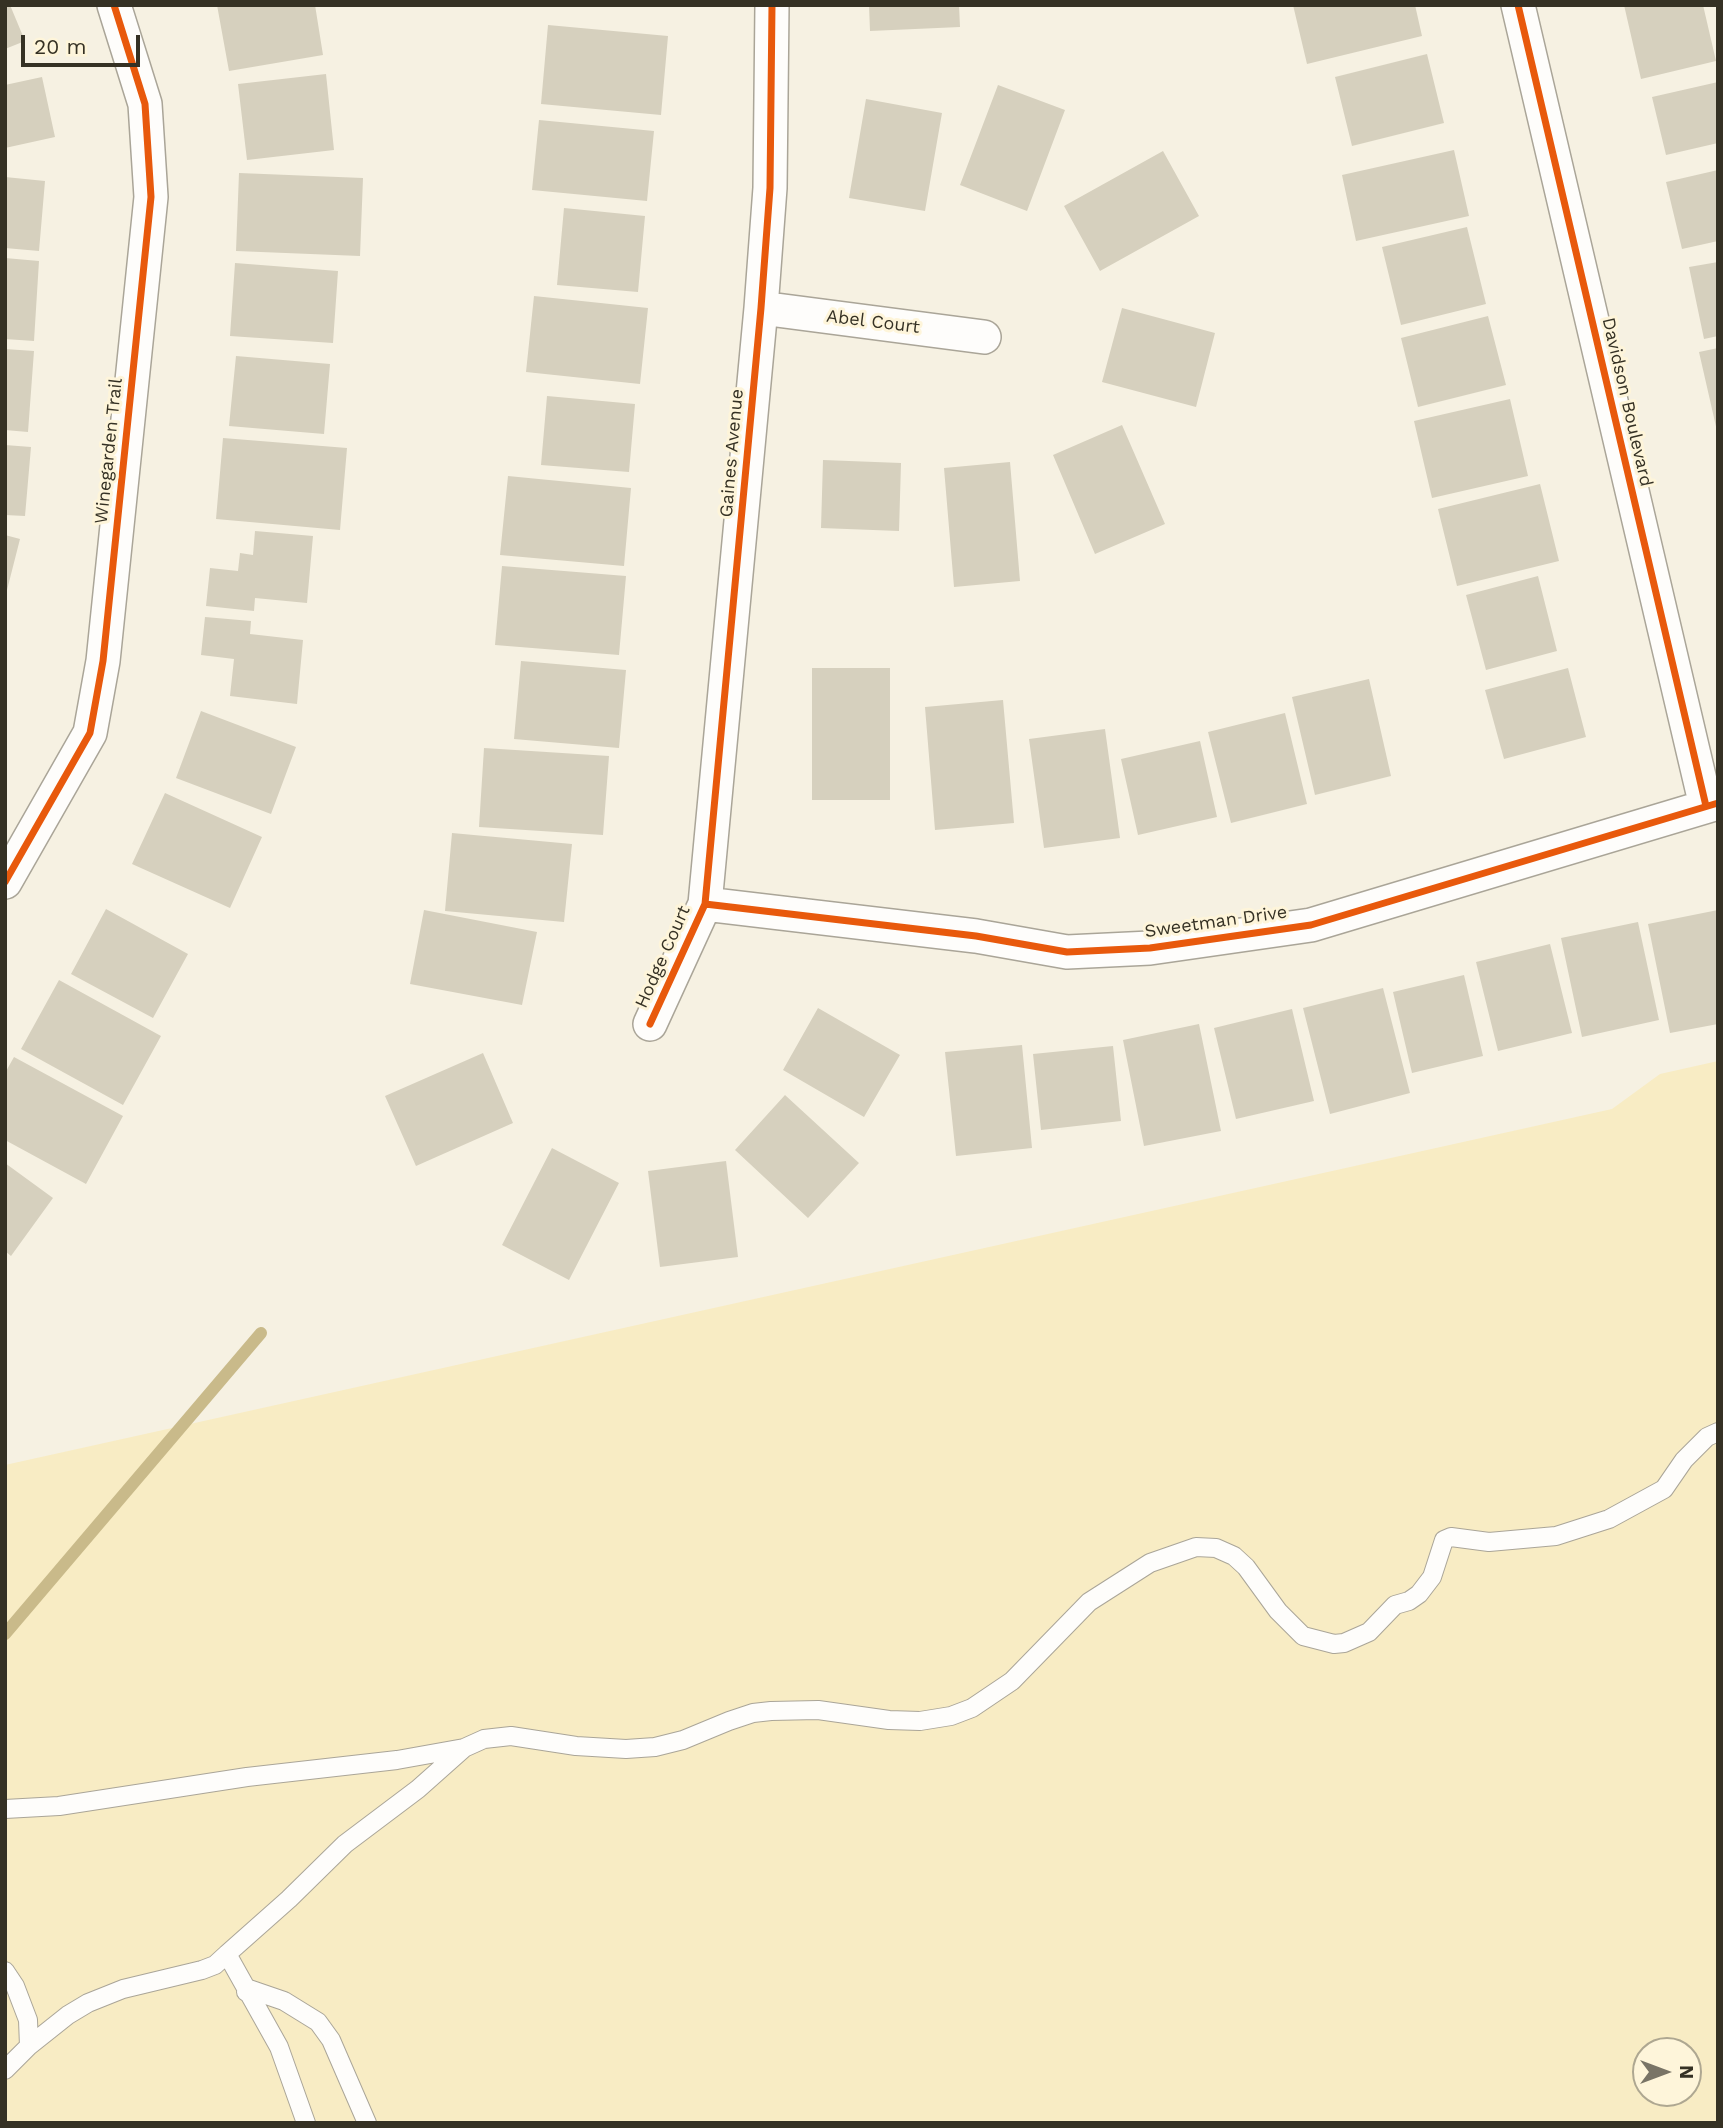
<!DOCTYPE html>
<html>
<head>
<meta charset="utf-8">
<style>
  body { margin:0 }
  #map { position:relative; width:1723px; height:2128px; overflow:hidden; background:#f6f1e2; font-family:"Work Sans",sans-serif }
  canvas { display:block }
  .frame { position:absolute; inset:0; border:7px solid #353124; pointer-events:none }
  .north { position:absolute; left:1632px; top:2037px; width:70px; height:70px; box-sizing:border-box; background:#fef5da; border:2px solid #aea791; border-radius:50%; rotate:90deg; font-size:19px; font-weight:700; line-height:28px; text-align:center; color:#353124 }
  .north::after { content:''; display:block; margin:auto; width:24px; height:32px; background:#797466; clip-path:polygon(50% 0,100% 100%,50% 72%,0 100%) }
  .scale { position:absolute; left:21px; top:35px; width:119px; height:32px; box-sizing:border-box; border:4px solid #353124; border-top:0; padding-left:9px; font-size:21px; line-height:24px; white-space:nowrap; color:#353124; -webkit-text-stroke:5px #fef5da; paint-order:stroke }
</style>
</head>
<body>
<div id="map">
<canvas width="1723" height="2128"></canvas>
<div class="frame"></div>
<div class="north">N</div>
<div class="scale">20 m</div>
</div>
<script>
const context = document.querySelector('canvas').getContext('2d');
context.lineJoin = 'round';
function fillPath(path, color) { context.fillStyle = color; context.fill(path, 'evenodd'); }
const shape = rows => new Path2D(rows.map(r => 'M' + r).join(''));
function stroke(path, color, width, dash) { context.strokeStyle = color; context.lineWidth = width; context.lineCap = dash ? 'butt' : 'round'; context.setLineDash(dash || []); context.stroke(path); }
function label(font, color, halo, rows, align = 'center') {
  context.font = font + ' "Work Sans",sans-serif'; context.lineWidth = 6; context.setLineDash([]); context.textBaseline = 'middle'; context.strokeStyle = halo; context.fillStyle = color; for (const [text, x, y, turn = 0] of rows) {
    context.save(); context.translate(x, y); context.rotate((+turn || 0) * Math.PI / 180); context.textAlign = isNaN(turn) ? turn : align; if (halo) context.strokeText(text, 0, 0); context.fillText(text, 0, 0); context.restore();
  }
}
const green = shape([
  [1718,1061,1718,2123,5,2123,5,1465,1612,1109,1660,1074],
  [1646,2051,1688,2051,1688,2093,1646,2093]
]);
const stream = shape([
  [5,1634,261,1333]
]);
const building = shape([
  [5,5,10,5,25,41,5,49],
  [217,5,315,5,323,55,229,71],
  [869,5,959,5,960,27,870,31],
  [1293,5,1415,5,1422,36,1307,64],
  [1624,5,1703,5,1716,61,1641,79],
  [548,25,668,36,661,115,541,104],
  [1427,54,1444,123,1352,146,1335,77],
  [326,74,334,150,247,160,238,84],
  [42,77,55,137,5,148,5,85],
  [1718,82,1718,143,1666,155,1652,97],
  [998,85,1065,110,1027,211,960,185],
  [866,99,942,113,925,211,849,198],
  [539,120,654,131,647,201,532,190],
  [1454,150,1469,216,1356,241,1342,175],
  [1163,151,1199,216,1100,271,1064,206],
  [1718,170,1718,241,1682,249,1666,182],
  [239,173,363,178,360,256,236,251],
  [5,177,45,181,39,251,5,248],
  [564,208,645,216,638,292,557,285],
  [1467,227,1486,304,1401,325,1382,247],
  [5,258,39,261,34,341,5,339],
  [1718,262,1718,336,1704,339,1689,267],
  [235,263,338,271,333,343,230,336],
  [534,296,648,308,640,384,526,372],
  [1122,308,1215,333,1196,407,1102,382],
  [1488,316,1506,385,1418,407,1401,338],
  [1718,348,1718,430,1717,431,1699,352],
  [5,349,34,351,28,432,5,430],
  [236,356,330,364,324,434,229,426],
  [547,396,635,404,629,472,541,465],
  [1510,399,1528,476,1432,498,1414,421],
  [1122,425,1165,524,1095,554,1053,455],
  [223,438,347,448,340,530,216,519],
  [5,445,31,447,25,516,5,515],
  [823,460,901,463,899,531,821,528],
  [1010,462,1020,581,954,587,944,468],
  [508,476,631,488,624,566,500,555],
  [1540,484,1559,561,1457,586,1438,509],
  [255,531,313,536,307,603,255,598,254,611,206,606,210,568,238,571,240,553,253,555],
  [5,535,20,539,6,594,5,594],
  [502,566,626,576,619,655,495,645],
  [1538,576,1557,651,1486,670,1466,595],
  [205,617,251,621,250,634,303,640,297,704,230,696,234,659,201,655],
  [521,661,626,670,619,748,514,739],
  [812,668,890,668,890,800,812,800],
  [1568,668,1586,737,1504,759,1485,690],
  [1369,679,1391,776,1315,795,1292,697],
  [1003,700,1014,823,935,830,925,707],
  [201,711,296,747,271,814,176,778],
  [1285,713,1307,804,1231,823,1208,732],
  [1105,729,1120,838,1044,848,1029,739],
  [1200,741,1217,817,1138,835,1121,759],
  [484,748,609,756,603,835,479,827],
  [165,793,262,837,230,908,132,864],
  [452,833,572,844,564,922,445,911],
  [106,909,188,954,153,1018,71,974],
  [424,910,537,932,522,1005,410,984],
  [1718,910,1718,1024,1670,1033,1648,924],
  [1638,922,1659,1020,1582,1037,1561,938],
  [1550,944,1572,1033,1498,1051,1476,962],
  [1464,975,1483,1056,1412,1073,1393,992],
  [59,980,161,1036,123,1105,21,1049],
  [1383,988,1410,1093,1330,1114,1303,1008],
  [818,1008,900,1055,864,1117,783,1070],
  [1292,1009,1314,1101,1236,1119,1214,1028],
  [1199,1024,1221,1131,1144,1146,1123,1040],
  [1022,1045,1032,1148,956,1156,945,1052],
  [1113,1046,1121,1121,1041,1130,1033,1054],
  [483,1053,513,1123,416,1166,385,1096],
  [14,1057,123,1116,86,1184,5,1140,5,1073],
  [785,1095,859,1163,808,1218,735,1150],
  [552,1148,619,1183,569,1280,502,1245],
  [726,1161,738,1257,660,1267,648,1171],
  [5,1163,53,1198,11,1256,5,1251]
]);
const lane = shape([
  [5,1809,59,1806,247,1777,397,1760,464,1748,484,1739,511,1736,576,1746,626,1749,655,1747,683,1740,729,1721,753,1713,771,1711,818,1710,889,1720,920,1721,951,1716,972,1708,1012,1681,1089,1602,1150,1563,1196,1547,1216,1548,1234,1556,1246,1567,1278,1611,1303,1636,1334,1644,1344,1643,1369,1632,1395,1605,1409,1601,1419,1594,1432,1577,1444,1540,1451,1537,1489,1542,1556,1536,1609,1519,1664,1489,1684,1460,1707,1437,1718,1432],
  [5,1971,15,1986,28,2020,29,2046,68,2015,88,2003,123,1989,202,1970,215,1965,227,1954],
  [246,1992,249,1989,284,2001,318,2022,331,2040,367,2123],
  [5,2070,29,2046],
  [306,2123,279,2047,227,1954,289,1899,345,1844,418,1789,463,1749]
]);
const street = shape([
  [1518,5,1706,806],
  [761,308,984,337],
  [5,882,90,733,103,661,151,197,145,104,114,5],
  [705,904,976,936,1067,952,1150,948,1311,925,1718,803],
  [650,1024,705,904,761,308,770,188,772,5]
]);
const cycleway = shape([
  [1518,5,1706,806],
  [5,882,90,733,103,661,151,197,145,104,114,5],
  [705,904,976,936,1067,952,1150,948,1311,925,1718,803],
  [650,1024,705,904,761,308,770,188,772,5]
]);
const streetNames = [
  ["Abel Court",873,322,7],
  ["Davidson Boulevard",1627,402,77],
  ["Winegarden Trail",109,451,-84],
  ["Gaines Avenue",732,453,-85],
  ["Sweetman Drive",1216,922,-8],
  ["Hodge Court",663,957,-66]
];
fillPath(green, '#f8ecc4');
stroke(stream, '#c9ba8a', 12);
fillPath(building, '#d6d0be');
stroke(lane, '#aaa598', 20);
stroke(street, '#aaa598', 36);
stroke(lane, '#fefdfb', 18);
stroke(street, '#fefdfb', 33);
stroke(cycleway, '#e8590c', 7);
label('18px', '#353124', '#fef5da', streetNames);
</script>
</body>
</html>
